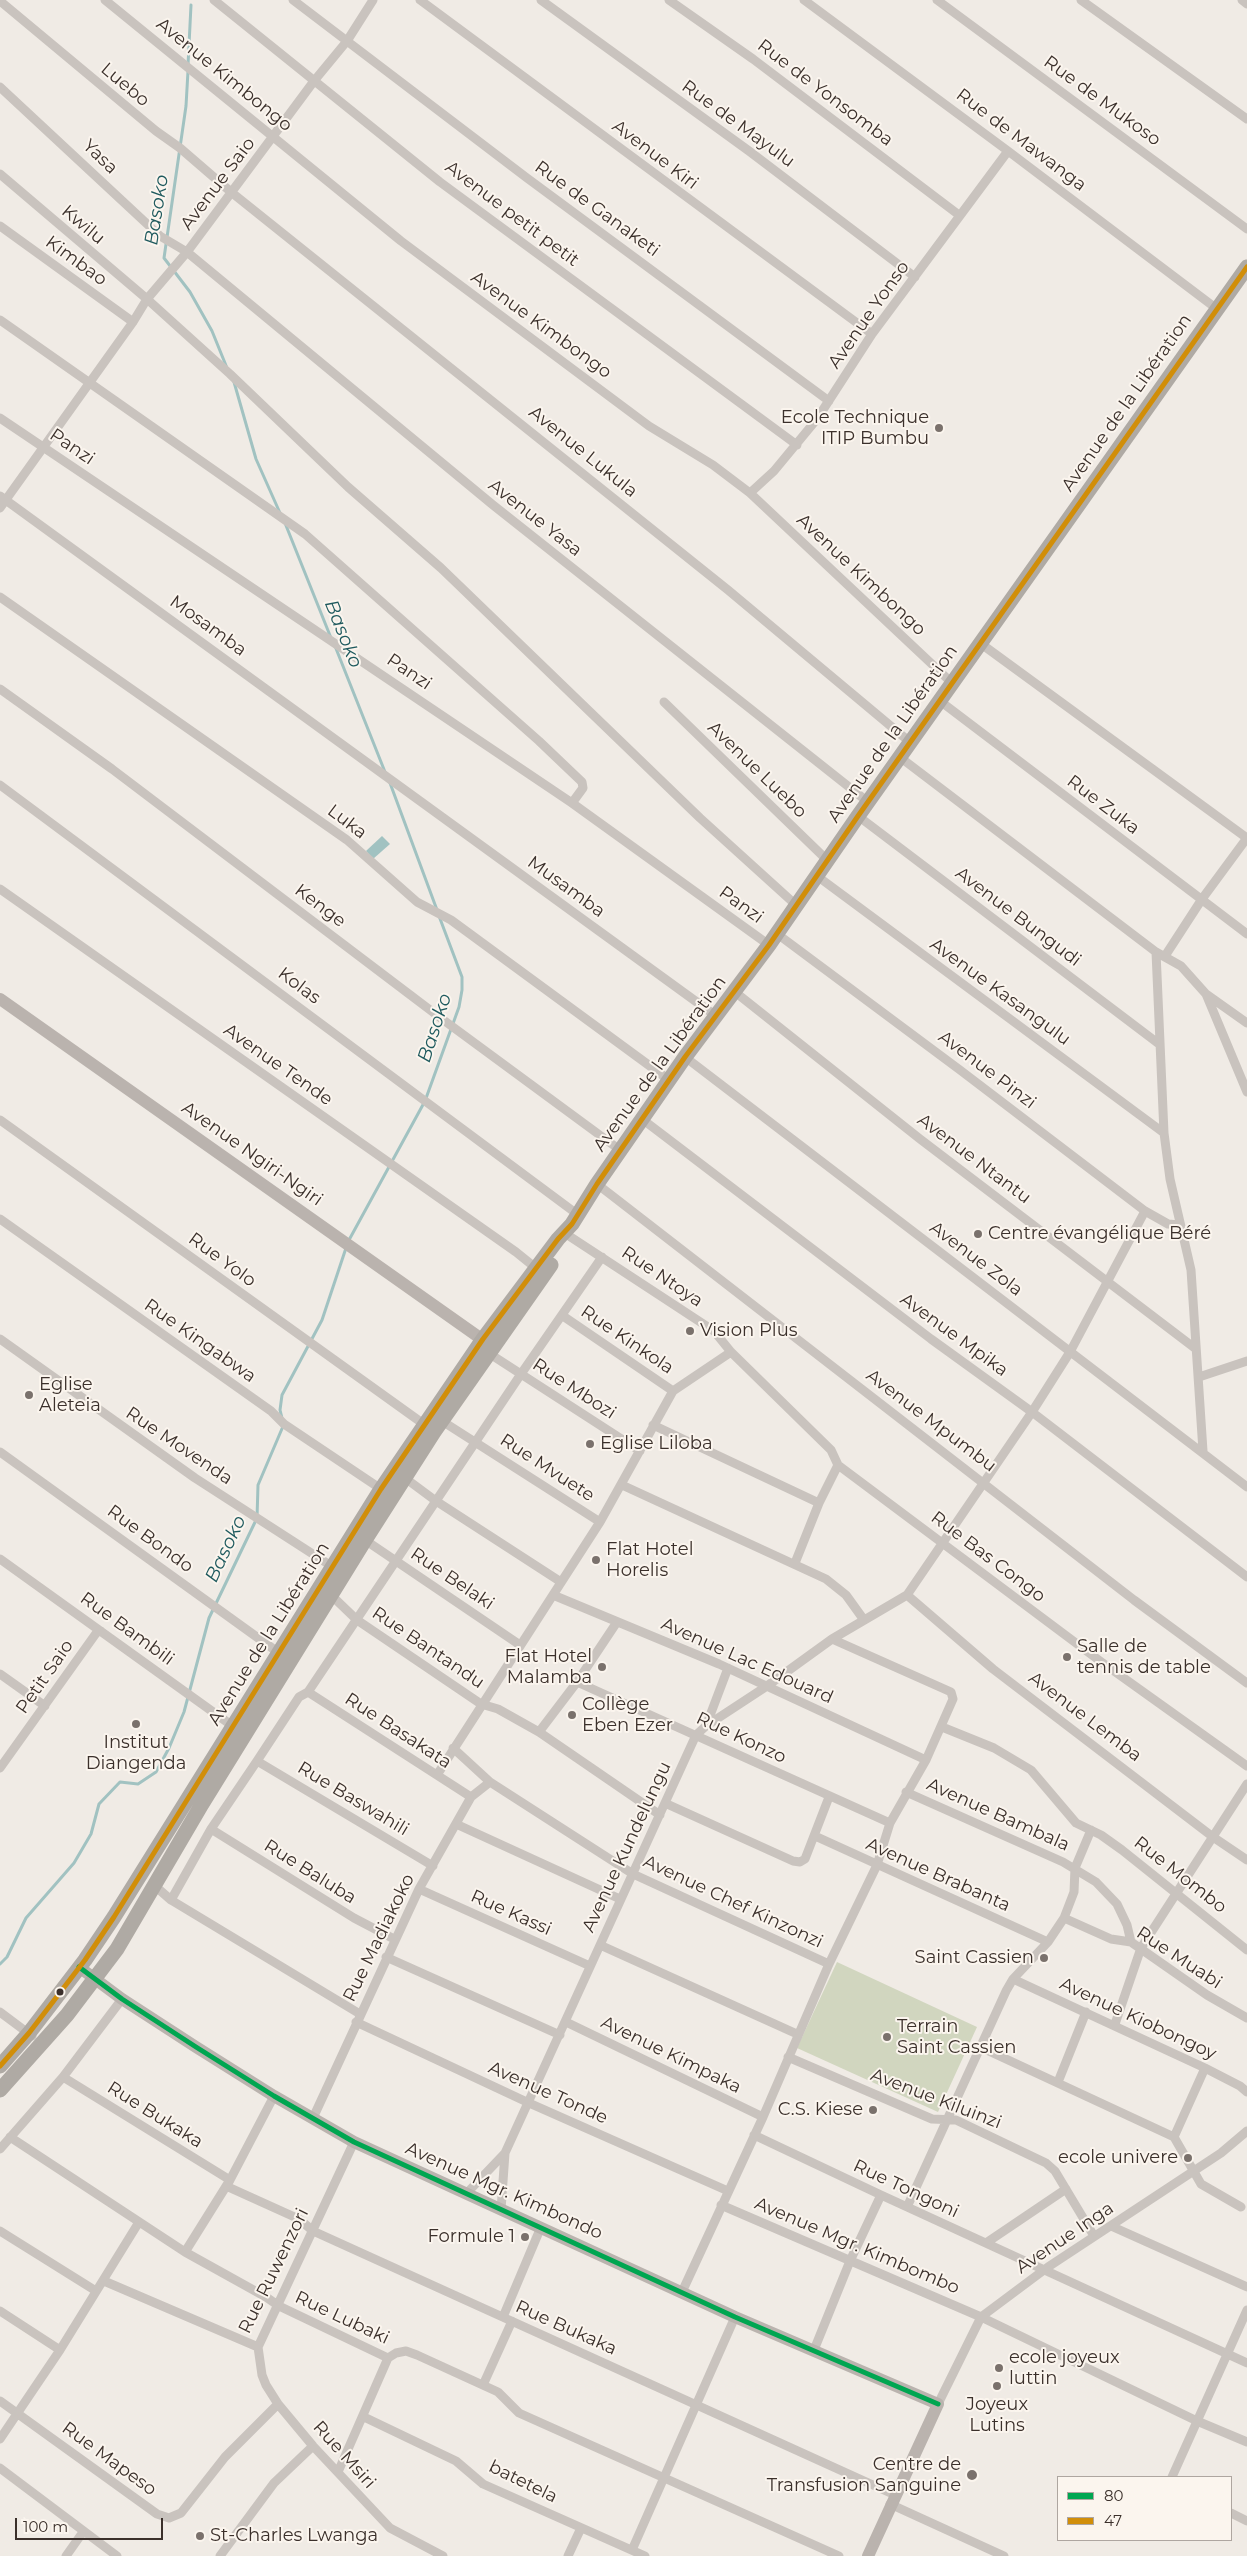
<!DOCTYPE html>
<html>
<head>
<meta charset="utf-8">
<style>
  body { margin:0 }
  #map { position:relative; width:1247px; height:2556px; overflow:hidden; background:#f0ebe5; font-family:Montserrat,sans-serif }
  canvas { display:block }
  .legend { position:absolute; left:1057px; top:2476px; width:175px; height:65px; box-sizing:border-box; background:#fbf5ee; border:1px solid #aea6a0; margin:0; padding:6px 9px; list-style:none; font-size:15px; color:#3b302b }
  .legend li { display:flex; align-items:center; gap:10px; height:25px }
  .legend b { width:25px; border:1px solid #aea6a0 }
  .scale { position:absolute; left:15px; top:2518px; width:148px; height:22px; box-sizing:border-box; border:2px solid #3b302b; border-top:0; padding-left:6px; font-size:15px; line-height:18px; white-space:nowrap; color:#3b302b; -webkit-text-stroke:4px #fbf5ee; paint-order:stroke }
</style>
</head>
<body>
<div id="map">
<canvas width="1247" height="2556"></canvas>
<ul class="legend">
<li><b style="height:6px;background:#00a651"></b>80</li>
<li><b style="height:6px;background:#d18e09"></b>47</li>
</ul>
<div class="scale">100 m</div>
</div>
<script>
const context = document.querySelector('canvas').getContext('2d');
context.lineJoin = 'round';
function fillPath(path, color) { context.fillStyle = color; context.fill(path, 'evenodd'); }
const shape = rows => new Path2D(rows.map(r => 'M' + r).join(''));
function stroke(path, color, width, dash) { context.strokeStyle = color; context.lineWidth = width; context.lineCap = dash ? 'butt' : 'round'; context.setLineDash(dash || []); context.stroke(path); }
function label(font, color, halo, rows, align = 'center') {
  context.font = font + ' Montserrat,sans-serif'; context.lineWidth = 4; context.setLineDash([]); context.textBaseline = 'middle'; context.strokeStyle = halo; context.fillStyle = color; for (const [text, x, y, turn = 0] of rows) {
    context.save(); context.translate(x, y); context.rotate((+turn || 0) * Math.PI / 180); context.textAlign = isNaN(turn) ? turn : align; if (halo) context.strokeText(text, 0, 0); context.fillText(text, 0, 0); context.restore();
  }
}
const green = shape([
  [837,1962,977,2027,938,2112,797,2048]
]);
const water = shape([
  [382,836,390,844,373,859,366,851]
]);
const stream = shape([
  [188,65,191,5],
  [188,71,186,106,164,258,190,292,212,331,227,368],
  [234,382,256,459,280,513],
  [285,523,331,638],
  [335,646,385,772],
  [390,783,437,910],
  [349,1240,425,1101,459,1007,462,990,462,977,439,916],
  [282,1418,280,1410,282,1395,322,1320,346,1248],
  [0,1964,7,1957,26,1918,74,1863,91,1834,99,1804,120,1782,138,1784,156,1772,169,1748,184,1712,209,1618,257,1518,258,1485,284,1424]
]);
const street = shape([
  [105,0,401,241,649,426,713,465,750,493,952,683],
  [214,0,440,182,797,445],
  [293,0,527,178,829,401],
  [420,0,872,334],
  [541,0,749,151,915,277],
  [669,0,753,59,959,215],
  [804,0,1008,151,1217,309],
  [937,0,1247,229],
  [1081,0,1247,119],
  [1242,0,1247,4],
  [0,1,156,131,180,148,231,192,728,590,911,743],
  [0,87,160,236,187,252,493,505,868,802],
  [0,174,147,299,230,374,348,487,441,568,700,818,796,905],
  [0,226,133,322],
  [0,320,305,534,539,741,582,782,583,788,572,803],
  [0,418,572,803,769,945],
  [750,493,774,471,817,419,872,334,1008,151],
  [0,496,716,1016],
  [0,508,133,322,147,299,187,252,314,81,347,41,373,0],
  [0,597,347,840,417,902,451,920,669,1080],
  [980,643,1247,838],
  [0,689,112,769,442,1019,620,1150],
  [940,701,1247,934],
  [664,702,828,861],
  [901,758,1156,952,1181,966,1206,994,1247,1023],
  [0,785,577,1214],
  [858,816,1159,1044],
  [817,876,1164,1133],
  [0,889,516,1252,537,1269],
  [776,933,960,1070,1145,1211,1168,1224,1180,1225],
  [1156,952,1164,1133,1170,1179,1191,1270,1203,1451],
  [1165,956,1202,899,1247,838],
  [735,992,920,1139,1196,1349],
  [1206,994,1247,1092],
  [685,1057,1247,1487],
  [642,1119,931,1339,1032,1412,1247,1577],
  [0,1120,425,1425],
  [597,1184,1134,1600,1247,1683],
  [0,1219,271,1411,284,1424,381,1489],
  [563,1232,714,1331,731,1352,831,1450,838,1465,1100,1661,1247,1766],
  [563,1316,673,1391],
  [0,1339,195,1478,336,1569],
  [490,1354,640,1451],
  [1199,1377,1247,1361],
  [442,1421,600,1522],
  [653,1425,819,1503],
  [0,1452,279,1653],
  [405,1478,436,1501,561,1582],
  [622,1485,826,1579,846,1595,864,1620],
  [365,1540,520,1645],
  [0,1559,234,1727],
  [795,1563,819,1503,838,1465],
  [331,1595,357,1620,481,1704,498,1709,539,1732],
  [553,1595,719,1664,926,1760],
  [907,1595,993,1669,1213,1837,1247,1860],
  [617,1622,577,1682,539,1732,660,1815],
  [0,1674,45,1706],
  [577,1682,890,1823],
  [308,1692,471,1797],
  [706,1726,728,1668],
  [942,1727,994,1748,1031,1770,1076,1823,1101,1835,1122,1850,1247,1950],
  [453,1748,490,1782,633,1874,829,1964],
  [257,1761,433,1866],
  [0,1768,97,1632,101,1631],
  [437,1775,600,1522,673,1391,731,1352],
  [906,1792,1063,1862,1096,1882,1117,1904,1127,1925,1131,1942],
  [667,1804,793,1861,800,1862,805,1859,829,1797],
  [456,1824,620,1899],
  [211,1829,354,1918,394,1939],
  [815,1836,1048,1942],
  [155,1886,171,1900,360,2014],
  [419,1889,590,1966],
  [171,1900,211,1829,257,1761,299,1697,308,1692,521,1374,602,1257],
  [1064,1918,1111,1939,1131,1942,1207,1995,1247,2018],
  [600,1945,797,2034],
  [386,1957,560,2035],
  [1013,1979,1205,2068,1240,2086,1247,2092],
  [0,2012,32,2036],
  [356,2022,529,2103,728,2191],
  [566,2022,763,2117],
  [1115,2024,1141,1948,1247,1784],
  [978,2046,1174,2137,1201,2184,1241,2207],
  [788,2057,932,2119,956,2120,1046,2163,1055,2171,1094,2236],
  [63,2077,230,2180],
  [1058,2082,1086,2012],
  [313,2118,419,1889,471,1797,490,1782],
  [754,2135,881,2195,1247,2363],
  [10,2137,185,2252,266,2297,279,2306,388,2358,396,2353,406,2351,417,2355,498,2392,519,2413,839,2556],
  [1174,2137,1205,2068],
  [0,2149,63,2077,122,1999],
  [226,2186,299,2219,313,2231,895,2495],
  [466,2194,505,2153,696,1735,706,1726,767,1686,832,1639,907,1595,1032,1412,1070,1352,1145,1211],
  [721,2205,981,2317,1197,2421,1247,2442],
  [907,2207,1006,1991,1013,1979,1048,1942,1064,1918,1074,1892,1075,1868,1091,1830],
  [501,2210,505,2153],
  [1111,2226,1247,2287],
  [0,2231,96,2291],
  [986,2243,1066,2189],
  [185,2252,230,2180,274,2096],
  [104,2281,258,2347],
  [682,2292,763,2117,829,1964,877,1865,890,1823,926,1760,953,1699,951,1692,832,1639],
  [0,2311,60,2350],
  [503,2317,541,2227],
  [258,2347,262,2375,266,2385,278,2404,313,2446,390,2528,443,2556],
  [258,2347,354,2142],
  [814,2350,850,2261,881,2195],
  [483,2385,512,2321],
  [0,2401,157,2514,169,2518,181,2513,225,2457,278,2404],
  [938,2404,981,2317,1048,2267,1221,2153,1247,2131],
  [364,2417,456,2461,483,2484,645,2556],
  [0,2439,60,2350,139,2222],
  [0,2468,117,2556],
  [338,2472,388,2358],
  [1172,2477,1247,2310],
  [890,2504,1004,2556],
  [1231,2513,1247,2521],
  [632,2550,735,2317],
  [66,2556,83,2532],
  [220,2556,274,2483,313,2446],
  [568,2556,581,2528]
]);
const secondary = shape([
  [0,999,490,1345],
  [79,1967,122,1999,196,2047,274,2096,354,2142,735,2317,938,2404,868,2556]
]);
const highway = shape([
  [0,2066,29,2033,85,1960,114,1917,381,1489,483,1339,558,1239,572,1224,597,1184,685,1057,769,945,858,816,1247,267],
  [0,2090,67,2015,117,1949,202,1804,365,1540,434,1432,551,1265]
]);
const bus1 = shape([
  [79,1967,122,1999,196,2047,274,2096,354,2142,735,2317,938,2404]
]);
const bus2 = shape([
  [0,2066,29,2033,85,1960,114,1917,381,1489,483,1339,558,1239,572,1224,597,1184,685,1057,769,945,858,816,1247,267]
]);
const markers = [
  [939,428,5,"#7a716c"],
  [978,1234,5,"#7a716c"],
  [690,1331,5,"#7a716c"],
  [29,1395,5,"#7a716c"],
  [590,1444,5,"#7a716c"],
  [596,1560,5,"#7a716c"],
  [1067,1657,5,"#7a716c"],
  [602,1667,5,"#7a716c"],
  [572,1715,5,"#7a716c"],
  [136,1724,5,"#7a716c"],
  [1044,1958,5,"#7a716c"],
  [60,1992,4.5,"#3b302b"],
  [887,2037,5,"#7a716c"],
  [873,2110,5,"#7a716c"],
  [1188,2158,5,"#7a716c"],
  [525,2237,5,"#7a716c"],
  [999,2368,5,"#7a716c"],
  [997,2386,5,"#7a716c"],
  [972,2475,6,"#7a716c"],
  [200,2536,5,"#7a716c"]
];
const streetNames = [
  ["Avenue Kimbongo",224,75,39],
  ["Luebo",125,85,40],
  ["Rue de Yonsomba",825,93,37],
  ["Rue de Mukoso",1102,101,36],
  ["Rue de Mayulu",738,124,36],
  ["Rue de Mawanga",1021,140,37],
  ["Avenue Kiri",655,155,37],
  ["Yasa",100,157,44],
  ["Avenue Saio",218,184,-53],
  ["Rue de Ganaketi",597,209,36],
  ["Avenue petit petit",512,214,37],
  ["Kwilu",83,225,40],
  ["Kimbao",76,261,36],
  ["Avenue Yonso",869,315,-55],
  ["Avenue Kimbongo",541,325,36],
  ["Avenue de la Libération",1127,403,-55],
  ["Panzi",72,447,34],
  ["Avenue Lukula",583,452,39],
  ["Avenue Yasa",535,518,38],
  ["Avenue Kimbongo",861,575,43],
  ["Mosamba",208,626,36],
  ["Panzi",409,672,34],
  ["Avenue de la Libération",893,734,-55],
  ["Avenue Luebo",757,770,44],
  ["Rue Zuka",1103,805,37],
  ["Luka",347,822,37],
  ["Musamba",566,887,36],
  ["Panzi",741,905,36],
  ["Kenge",320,906,37],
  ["Avenue Bungudi",1018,917,37],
  ["Kolas",299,986,37],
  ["Avenue Kasangulu",1000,992,36],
  ["Avenue de la Libération",660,1064,-54],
  ["Avenue Tende",278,1065,35],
  ["Avenue Pinzi",987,1070,37],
  ["Avenue Ngiri-Ngiri",252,1154,35],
  ["Avenue Ntantu",974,1159,37],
  ["Avenue Zola",976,1259,37],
  ["Rue Yolo",222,1260,36],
  ["Rue Ntoya",662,1277,34],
  ["Avenue Mpika",954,1335,36],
  ["Rue Kinkola",627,1340,34],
  ["Rue Kingabwa",200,1341,35],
  ["Rue Mbozi",574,1389,33],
  ["Avenue Mpumbu",931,1421,37],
  ["Rue Movenda",179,1446,34],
  ["Rue Mvuete",547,1468,33],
  ["Rue Bondo",150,1539,36],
  ["Rue Bas Congo",988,1557,37],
  ["Rue Belaki",452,1579,34],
  ["Rue Bambili",127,1629,36],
  ["Avenue de la Libération",269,1634,-58],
  ["Rue Bantandu",428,1648,34],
  ["Avenue Lac Edouard",747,1661,24],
  ["Petit Saio",45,1677,-55],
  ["Avenue Lemba",1085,1717,37],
  ["Rue Basakata",398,1731,33],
  ["Rue Konzo",741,1738,25],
  ["Rue Baswahili",353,1799,31],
  ["Avenue Bambala",998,1815,24],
  ["Avenue Kundelungu",627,1847,-65],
  ["Rue Baluba",310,1872,32],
  ["Avenue Brabanta",938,1875,24],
  ["Rue Mombo",1180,1875,38],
  ["Avenue Chef Kinzonzi",733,1902,25],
  ["Rue Kassi",511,1913,24],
  ["Rue Madiakoko",379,1938,-64],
  ["Rue Muabi",1179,1958,33],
  ["Avenue Kiobongoy",1138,2019,25],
  ["Avenue Kimpaka",671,2055,26],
  ["Avenue Tonde",548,2093,24],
  ["Avenue Kiluinzi",936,2099,21],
  ["Rue Bukaka",155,2115,32],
  ["Rue Tongoni",906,2189,25],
  ["Avenue Mgr. Kimbondo",504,2191,24],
  ["Avenue Inga",1065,2238,-34],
  ["Avenue Mgr. Kimbombo",857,2246,23],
  ["Rue Ruwenzori",274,2271,-64],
  ["Rue Lubaki",342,2318,25],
  ["Rue Bukaka",566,2328,24],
  ["Rue Msiri",344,2455,48],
  ["Rue Mapeso",109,2459,36],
  ["batetela",523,2482,26]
];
const poiNames = [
  ["Ecole Technique",929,418,"right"],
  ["ITIP Bumbu",929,439,"right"],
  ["Centre évangélique Béré",988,1234],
  ["Vision Plus",700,1331],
  ["Eglise",39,1385],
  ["Aleteia",39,1406],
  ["Eglise Liloba",600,1444],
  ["Flat Hotel",606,1550],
  ["Horelis",606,1571],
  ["Salle de",1077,1647],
  ["tennis de table",1077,1668],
  ["Flat Hotel",592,1657,"right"],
  ["Malamba",592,1678,"right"],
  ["Collège",582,1705],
  ["Eben Ezer",582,1726],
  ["Institut",136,1743,"center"],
  ["Diangenda",136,1764,"center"],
  ["Saint Cassien",1034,1958,"right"],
  ["Terrain",897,2027],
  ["Saint Cassien",897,2048],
  ["C.S. Kiese",863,2110,"right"],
  ["ecole univere",1178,2158,"right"],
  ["Formule 1",515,2237,"right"],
  ["ecole joyeux",1009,2358],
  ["luttin",1009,2379],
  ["Joyeux",997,2405,"center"],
  ["Lutins",997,2426,"center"],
  ["Centre de",961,2465,"right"],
  ["Transfusion Sanguine",961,2486,"right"],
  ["St-Charles Lwanga",210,2536]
];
const waterNames = [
  ["Basoko",157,210,-81],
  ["Basoko",343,634,68],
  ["Basoko",435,1028,-72],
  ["Basoko",226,1549,-65]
];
fillPath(green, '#d1d6bf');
fillPath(water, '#a1c2c1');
stroke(stream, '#a1c2c1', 3);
stroke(street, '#c9c3be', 9);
stroke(secondary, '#bab3ae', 12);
stroke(highway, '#afaaa4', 15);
stroke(bus1, '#00a651', 5);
stroke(bus2, '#d18e09', 5);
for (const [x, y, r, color] of markers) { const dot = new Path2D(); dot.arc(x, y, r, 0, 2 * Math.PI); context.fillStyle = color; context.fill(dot); stroke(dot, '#fbf5ee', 2); }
label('18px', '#3b302b', '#fbf5ee', streetNames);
label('18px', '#3b302b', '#fbf5ee', poiNames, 'left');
label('italic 19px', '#1f5a5e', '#fbf5ee', waterNames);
</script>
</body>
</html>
